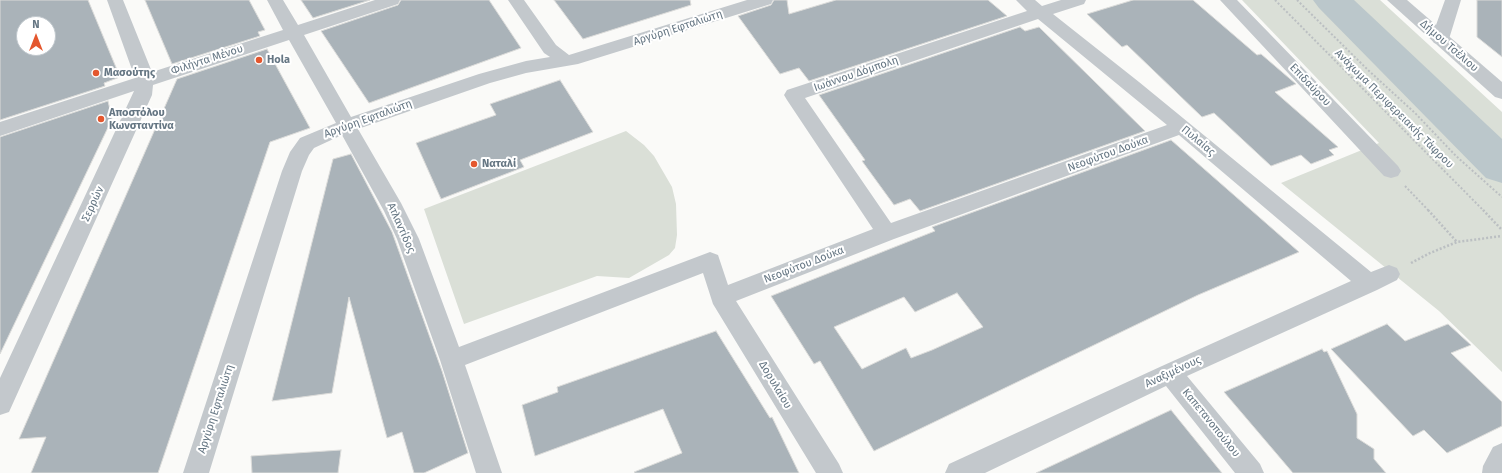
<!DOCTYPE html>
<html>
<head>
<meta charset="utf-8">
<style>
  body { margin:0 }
  #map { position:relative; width:1502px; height:473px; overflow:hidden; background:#fafaf8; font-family:"Fira Sans",sans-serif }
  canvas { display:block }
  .north { position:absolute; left:16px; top:16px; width:40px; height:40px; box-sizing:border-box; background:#fff; border:1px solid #c1c8cd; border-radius:50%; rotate:0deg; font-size:11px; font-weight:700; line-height:16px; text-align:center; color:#657683 }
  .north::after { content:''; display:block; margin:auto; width:14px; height:18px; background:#e4572e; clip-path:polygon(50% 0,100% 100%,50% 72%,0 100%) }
</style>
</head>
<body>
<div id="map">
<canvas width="1502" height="473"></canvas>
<div class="north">N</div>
</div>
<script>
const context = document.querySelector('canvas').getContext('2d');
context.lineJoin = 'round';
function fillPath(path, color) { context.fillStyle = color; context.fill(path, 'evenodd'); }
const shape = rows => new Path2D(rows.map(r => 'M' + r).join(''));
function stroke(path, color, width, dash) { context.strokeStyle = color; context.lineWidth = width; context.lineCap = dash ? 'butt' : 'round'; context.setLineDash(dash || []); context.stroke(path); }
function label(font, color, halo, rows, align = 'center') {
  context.font = font + ' "Fira Sans",sans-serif'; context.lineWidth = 4; context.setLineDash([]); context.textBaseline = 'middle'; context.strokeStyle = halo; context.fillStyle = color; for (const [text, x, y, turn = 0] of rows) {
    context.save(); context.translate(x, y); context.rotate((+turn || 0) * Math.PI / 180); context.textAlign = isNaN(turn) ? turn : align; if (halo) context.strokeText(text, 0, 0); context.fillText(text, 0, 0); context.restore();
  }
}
const green = shape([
  [1242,0,1380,0,1502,112,1502,372,1439,311,1281,183,1379,143],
  [626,131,644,145,654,156,672,187,676,204,677,235,675,248,669,255,629,278,597,276,464,324,424,209]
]);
const river = shape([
  [1313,0,1354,0,1502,139,1502,183,1486,178,1319,8,1313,0]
]);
const building = shape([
  [0,0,88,0,120,77,104,83,105,86,0,120,0,0],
  [24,24,48,24,48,48,24,48,24,24],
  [145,0,249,0,265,30,258,32,260,36,172,64,145,0],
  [301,0,370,0,313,18,301,0],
  [401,0,489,0,521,48,369,103,321,31,398,5,401,0],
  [554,0,690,0,691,5,583,39,554,0],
  [774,0,787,0,789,14,836,0,988,0,1007,16,809,81,799,68,780,74,738,16,771,5,774,0],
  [1133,0,1193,0,1257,55,1261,54,1296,84,1275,92,1338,147,1329,150,1334,155,1311,164,1301,155,1271,166,1214,113,1202,117,1127,45,1122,47,1087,14,1133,0],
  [1477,0,1502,0,1502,57,1477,37,1477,0],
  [1020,27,1025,31,1039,27,1145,131,920,211,910,199,894,205,862,161,865,160,819,95,1020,27],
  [267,49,310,128,270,142,158,473,31,473,46,437,19,439,177,79,267,49],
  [560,80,593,132,520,160,524,167,441,199,416,143,496,115,490,104,560,80],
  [108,101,112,119,0,354,0,137,108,101],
  [1171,140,1299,252,1198,295,874,451,820,361,814,364,771,296,935,231,932,227,1171,140],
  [957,293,983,327,932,350,911,358,906,348,862,369,834,327,904,297,915,312,957,293],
  [351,154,392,232,442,371,468,453,424,473,414,473,402,432,387,438,349,297,332,393,272,401,333,159,351,154],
  [1387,324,1405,341,1448,324,1471,345,1451,353,1502,402,1502,426,1447,453,1424,430,1413,436,1331,349,1387,324],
  [716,331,770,418,772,417,799,473,635,473,634,472,682,453,663,409,535,456,522,405,558,392,557,387,716,331],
  [1322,349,1324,352,1327,351,1357,414,1357,438,1374,449,1374,459,1386,473,1293,473,1224,392,1322,349],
  [1171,410,1222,473,1036,473,1171,410],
  [341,450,338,473,252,473,251,456,341,450]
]);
const pathFar1 = shape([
  [1275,0,1484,211],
  [1297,0,1368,70,1415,113,1456,156,1502,197],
  [1405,186,1429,211]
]);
const path = shape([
  [1428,210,1457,242],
  [1483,210,1502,230],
  [1411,263,1430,253,1457,242,1502,236]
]);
const minor = shape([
  [107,0,123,0,152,72,283,30,267,0,283,0,298,25,375,0,400,0,398,4,304,35,351,117,479,74,526,61,550,57,544,53,508,0,524,0,556,45,569,55,747,0,773,0,771,4,578,64,526,73,490,83,358,129,401,203,419,239,459,347,710,252,718,255,728,285,873,229,787,100,784,95,787,90,1027,11,1016,0,1035,0,1042,6,1061,0,1086,0,1084,4,1053,14,1139,82,1371,272,1389,265,1397,268,1400,274,1397,280,1377,290,1187,376,1260,464,1264,473,1235,473,1166,386,985,473,945,473,949,464,1162,366,1351,281,1179,135,894,239,736,301,839,464,843,473,816,473,713,304,703,273,465,365,502,473,476,473,440,360,397,239,384,211,342,135,314,148,309,155,302,171,209,473,183,473,282,171,290,152,300,138,336,123,289,40,153,85,152,95,9,412,0,415,0,378,134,91,0,136,0,122,135,78,107,0],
  [1038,19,1167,125,891,223,805,98,1038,19],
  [1220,0,1237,0,1398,166,1401,171,1398,176,1391,178,1384,176,1220,0],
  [1445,0,1461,0,1449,39,1446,43,1440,45,1434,43,1431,39,1445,0],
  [1502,443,1502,473,1482,473,1483,466,1493,447,1502,443]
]);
const tertiary = shape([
  [1387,0,1407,0,1502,82,1502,99,1495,97,1387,0]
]);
const markers = [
  [259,60,4,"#e4572e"],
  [96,73,4,"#e4572e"],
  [101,119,4,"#e4572e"],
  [474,164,4,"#e4572e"]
];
const streetNames = [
  ["Αργύρη Εφταλιώτη",678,28,-18],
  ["Δήμου Τσέλιου",1449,46,41],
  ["Φιλήντα Μένου",207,60,-18],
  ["Ιωάννου Δόμπολη",856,74,-19],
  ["Επιδαύρου",1310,85,46],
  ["Ανάχωμα Περιφερειακής Τάφρου",1394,109,45],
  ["Αργύρη Εφταλιώτη",368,119,-20],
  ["Πυλαίας",1198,141,40],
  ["Νεοφύτου Δούκα",1108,154,-20],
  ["Σερρών",93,204,-65],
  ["Ατλαντίδος",401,228,66],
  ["Νεοφύτου Δούκα",804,265,-21],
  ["Αναξιμένους",1173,372,-25],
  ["Δορυλαίου",775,385,59],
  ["Αργύρη Εφταλιώτη",216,409,-72],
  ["Καπετανοπούλου",1211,423,51]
];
const poiNames = [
  ["Hola",267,60],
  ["Μασούτης",104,73],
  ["Αποστόλου",109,113],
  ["Κωνσταντίνα",109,126],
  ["Ναταλί",482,164]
];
fillPath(green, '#dadfd7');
fillPath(river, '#bbc7cb');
fillPath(building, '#aab3b9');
stroke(building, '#dcdcda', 1);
stroke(pathFar1, '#bbbfc2', 2, [2, 2]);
stroke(path, '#bbbfc2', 2.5, [2, 2]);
fillPath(minor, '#c3c8cc');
fillPath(tertiary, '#c3c8cc');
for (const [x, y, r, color] of markers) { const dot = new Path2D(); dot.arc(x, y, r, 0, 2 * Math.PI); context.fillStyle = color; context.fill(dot); stroke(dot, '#fff', 1.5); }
label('11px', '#657683', '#fff', streetNames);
label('bold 11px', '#657683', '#fff', poiNames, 'left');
</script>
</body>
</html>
